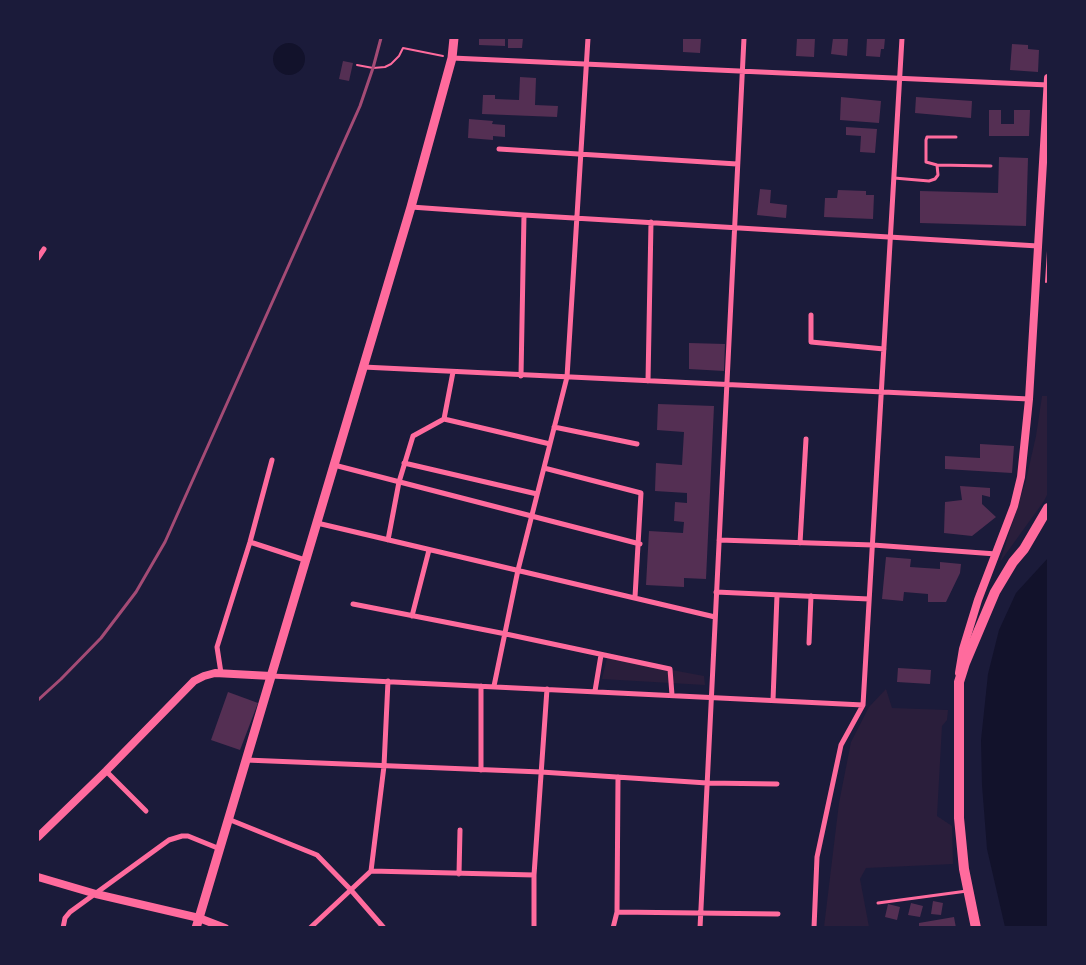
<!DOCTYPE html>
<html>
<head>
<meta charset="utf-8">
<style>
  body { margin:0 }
  #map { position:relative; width:1086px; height:965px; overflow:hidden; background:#1b1b3a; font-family:Commissioner,sans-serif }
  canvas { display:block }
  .frame { position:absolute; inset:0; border:39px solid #1b1b3a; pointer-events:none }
</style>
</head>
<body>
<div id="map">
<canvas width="1086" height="965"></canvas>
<div class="frame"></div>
</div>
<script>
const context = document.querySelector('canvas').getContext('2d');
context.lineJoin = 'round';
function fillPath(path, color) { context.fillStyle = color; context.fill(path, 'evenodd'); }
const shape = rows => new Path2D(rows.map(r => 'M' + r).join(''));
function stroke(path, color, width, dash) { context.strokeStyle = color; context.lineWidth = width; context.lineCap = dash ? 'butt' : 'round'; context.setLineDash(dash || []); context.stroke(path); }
const green = shape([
  [1042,396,1048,396,1048,493,1044,501,1000,562,1026,480,1036,436],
  [607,658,704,676,705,685,602,679],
  [886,689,892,708,948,710,947,720,942,726,937,816,952,826,953,864,866,868,860,879,869,927,824,927,839,803,851,742,869,707]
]);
const water = shape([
  '273 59a16 16 0 1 1 32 0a16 16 0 1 1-32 0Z',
  [1048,558,1048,927,1005,927,987,849,982,785,981,740,988,674,999,630,1016,593]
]);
const building = shape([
  [479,38,505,38,505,46,479,45],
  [508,38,523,38,522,48,508,48],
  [683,38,701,38,700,53,683,52],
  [797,38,815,38,814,57,796,56],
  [833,38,848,39,847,56,831,54],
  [867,38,885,38,884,49,881,49,880,57,866,56],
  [1012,44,1028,45,1028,49,1039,50,1038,72,1010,70],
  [343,61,353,63,349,81,339,79],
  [520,77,536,78,535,105,558,106,557,117,482,114,483,95,495,95,495,99,519,100],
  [841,97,881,101,879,123,840,120],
  [916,97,972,101,971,118,915,113],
  [989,110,1001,110,1001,124,1014,124,1014,110,1030,110,1029,136,989,136],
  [469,119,493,121,492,124,505,125,505,137,493,136,493,140,468,138],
  [846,127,877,129,875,153,860,152,861,136,846,135],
  [999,157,1028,158,1026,226,920,223,920,191,998,193],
  [760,189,771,190,770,203,787,205,786,218,757,215],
  [838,190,866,191,866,195,874,195,873,219,824,217,825,198,837,198],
  [689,343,725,344,724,371,689,369],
  [658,404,714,406,706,579,684,578,684,587,646,585,649,531,683,533,684,522,674,521,675,502,687,503,687,493,655,491,656,463,682,465,684,432,657,430],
  [980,444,1014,446,1012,473,945,469,945,456,980,458],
  [960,486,990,488,990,497,982,495,982,504,996,517,972,536,944,533,945,502,962,500],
  [886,557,911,559,910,567,940,569,940,562,961,564,960,573,946,602,928,602,928,594,904,592,903,601,882,599],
  [898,668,931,670,930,684,897,682],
  [228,692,258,703,240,750,211,740],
  [933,901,943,903,941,915,931,914],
  [911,903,923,906,920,917,908,915],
  [888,904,900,907,897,920,885,917],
  [954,917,956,928,919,928,919,923]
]);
const path = shape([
  [357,65,373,68,385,67,391,64,399,56,403,48,443,56],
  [1046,282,1048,251]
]);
const service = shape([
  [956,137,927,137,926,140,926,162,937,165,991,166],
  [894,178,929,181,935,179,938,175,937,165],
  [878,903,967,891]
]);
const minor = shape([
  [452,58,1048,85],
  [499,149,737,164],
  [411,207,524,215,1038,246],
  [38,258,44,249],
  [811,315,811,342,884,349],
  [363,367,1029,399],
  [521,376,524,215],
  [648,381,651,222],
  [444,419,550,444],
  [554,427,637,444],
  [404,463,537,494],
  [334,465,640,544],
  [544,468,641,493,635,597],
  [317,523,715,617],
  [388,540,399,482,413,436,444,419,453,372],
  [719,540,873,545,996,554],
  [250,542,305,560],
  [800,543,806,439],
  [716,592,869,599],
  [353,604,506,634,670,669,672,695],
  [412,616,429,550],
  [809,643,811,596],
  [221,673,217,647,250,542,272,460],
  [271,676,863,705],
  [494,686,518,570,567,377,588,38],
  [595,691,601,655],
  [773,700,777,595],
  [246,760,541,772,707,783,777,784],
  [481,770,481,686],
  [106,771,146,811],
  [228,819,317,855,350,889,384,928],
  [371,871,384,766,388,681],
  [459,874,460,830],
  [617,912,618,777],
  [63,928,65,918,70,912,169,840,182,836,188,836,220,849],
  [310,928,371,871,534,875],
  [534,928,534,875,547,689],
  [613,928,617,912,778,914],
  [700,928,744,38],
  [814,928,817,857,841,745,863,705,902,38]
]);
const tertiary = shape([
  [959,673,963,649,978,600,1014,506,1021,477,1029,399,1048,78],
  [38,837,106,771,194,681,204,676,215,673,271,676],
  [38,877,96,894,199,918,225,928]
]);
const secondary = shape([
  [196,928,411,207,452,58,454,38]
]);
const primary = shape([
  [976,928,964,869,959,818,959,682,965,663,995,592,1013,562,1024,549,1048,508]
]);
const rail = shape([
  [38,700,61,679,101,638,136,592,165,542,360,106,373,68,381,38]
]);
fillPath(green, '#2a1e3b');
fillPath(water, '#12122b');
fillPath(building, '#542f53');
stroke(path, '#ff6b9d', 2);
stroke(service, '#ff6b9d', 3);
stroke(minor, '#ff6b9d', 5);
stroke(tertiary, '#ff6b9d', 8);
stroke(secondary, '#ff6b9d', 9);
stroke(primary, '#ff6b9d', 10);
stroke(rail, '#a44b75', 3);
</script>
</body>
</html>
